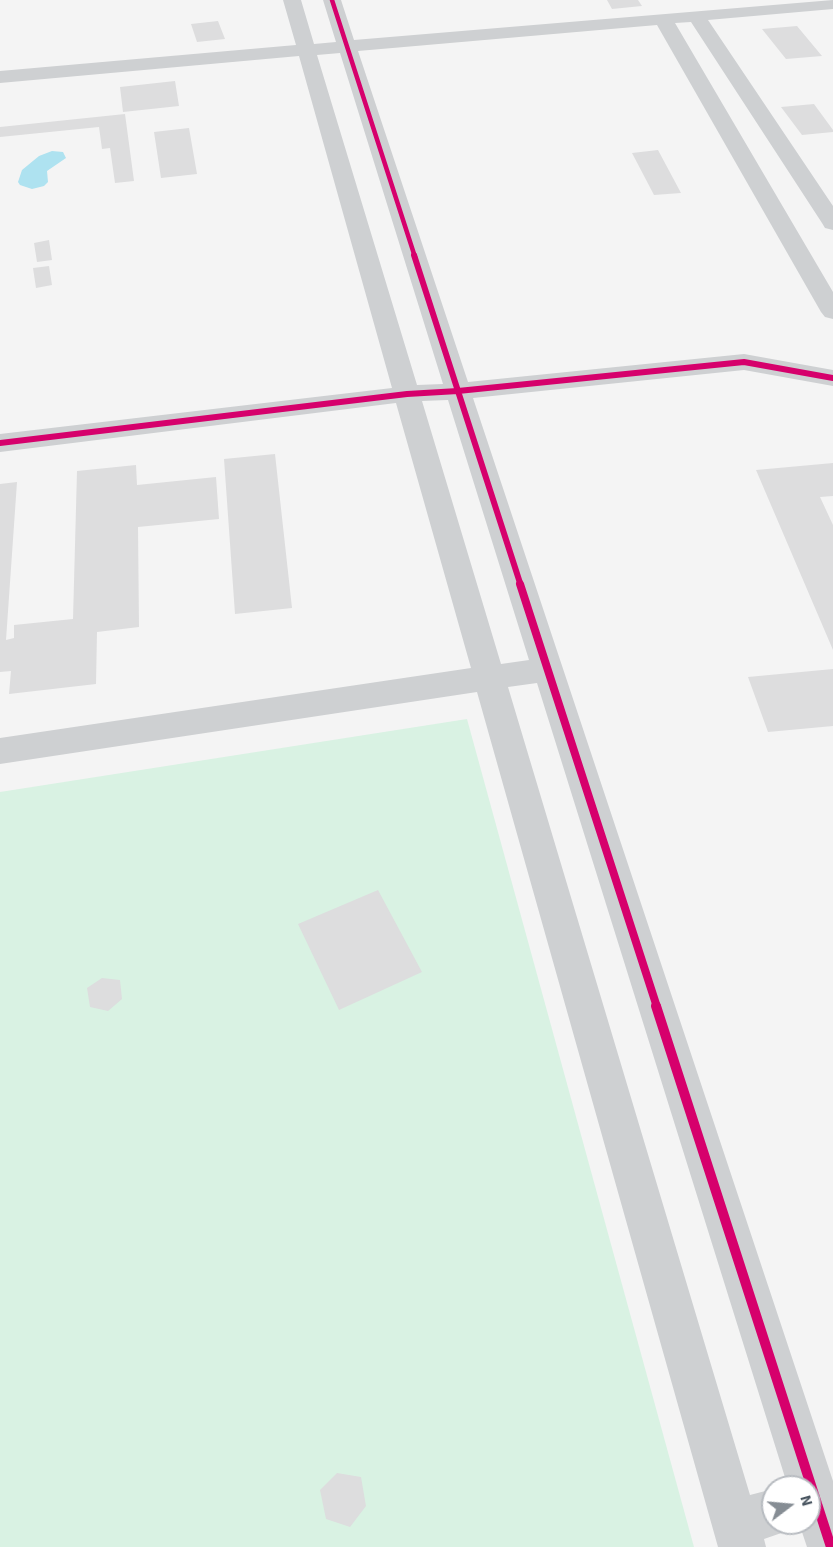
<!DOCTYPE html>
<html>
<head>
<meta charset="utf-8">
<style>
  body { margin:0 }
  #map { position:relative; width:833px; height:1547px; overflow:hidden; background:#f4f4f4; font-family:"Source Sans 3",sans-serif }
  canvas { display:block }
  .north { position:absolute; left:761px; top:1475px; width:60px; height:60px; box-sizing:border-box; background:#fff; border:2px solid #b7bbc0; border-radius:50%; rotate:74deg; font-size:16px; font-weight:700; line-height:24px; text-align:center; color:#4a5661 }
  .north::after { content:''; display:block; margin:auto; width:21px; height:27px; background:#868d94; clip-path:polygon(50% 0,100% 100%,50% 72%,0 100%) }
</style>
</head>
<body>
<div id="map">
<canvas width="833" height="1547"></canvas>
<div class="north">N</div>
</div>
<script>
const context = document.querySelector('canvas').getContext('2d');
context.lineJoin = 'round';
function fillPath(path, color) { context.fillStyle = color; context.fill(path, 'evenodd'); }
const shape = rows => new Path2D(rows.map(r => 'M' + r).join(''));
function stroke(path, color, width, dash) { context.strokeStyle = color; context.lineWidth = width; context.lineCap = dash ? 'butt' : 'round'; context.setLineDash(dash || []); context.stroke(path); }
const green = shape([
  [467,719,694,1547,0,1547,0,792]
]);
const water = shape([
  [52,151,63,152,66,158,47,171,48,182,44,186,32,189,20,185,18,182,22,170,39,156]
]);
const building = shape([
  [607,0,638,0,642,6,612,9],
  [218,21,225,39,197,42,191,24],
  [797,26,822,56,786,59,762,29],
  [175,81,179,106,123,112,120,87],
  [814,104,833,130,833,132,802,135,781,107],
  [125,114,134,181,115,183,110,148,102,149,99,127,0,137,0,127],
  [189,128,197,174,161,178,154,132],
  [658,150,681,193,654,195,632,153],
  [49,240,52,260,37,262,34,243],
  [49,266,52,285,36,288,33,268],
  [275,454,292,608,235,614,224,459],
  [833,463,833,496,820,497,833,525,833,650,756,470],
  [136,465,137,485,216,477,219,519,138,527,139,627,97,632,96,684,9,694,11,671,0,672,0,484,17,482,6,640,14,638,14,625,73,619,77,471],
  [833,669,833,726,768,732,748,677],
  [378,890,422,972,339,1010,298,924],
  [102,978,120,980,122,999,108,1011,90,1007,87,988],
  [337,1473,361,1477,366,1506,350,1527,326,1519,320,1490]
]);
const minor = shape([
  [283,0,301,0,314,44,336,42,323,0,341,0,354,40,833,0,833,9,708,20,833,206,833,230,825,228,822,223,691,22,675,23,833,292,833,319,825,317,821,312,657,25,358,51,468,382,744,354,833,370,833,386,744,370,473,398,833,1481,833,1547,807,1547,799,1523,809,1523,809,1487,788,1487,537,683,508,687,750,1495,773,1489,773,1523,793,1523,790,1530,764,1539,766,1547,718,1547,477,692,0,764,0,738,471,668,396,403,0,452,0,434,392,388,299,56,0,83,0,71,296,45,283,0],
  [340,53,443,384,417,385,317,55,340,53],
  [448,400,529,660,501,664,422,401,448,400]
]);
const cyclewayFar3 = shape([
  [332,0,415,257]
]);
const cyclewayFar2 = shape([
  [414,255,521,586],
  [0,443,407,394,458,391,744,362,833,378]
]);
const cyclewayFar1 = shape([
  [520,584,657,1007]
]);
const cycleway = shape([
  [656,1006,831,1547]
]);
fillPath(green, '#d9f2e3');
fillPath(water, '#aee2f0');
fillPath(building, '#ddddde');
fillPath(minor, '#ced0d2');
stroke(cyclewayFar3, '#d6006c', 4.5);
stroke(cyclewayFar2, '#d6006c', 6);
stroke(cyclewayFar1, '#d6006c', 8);
stroke(cycleway, '#d6006c', 10);
</script>
</body>
</html>
